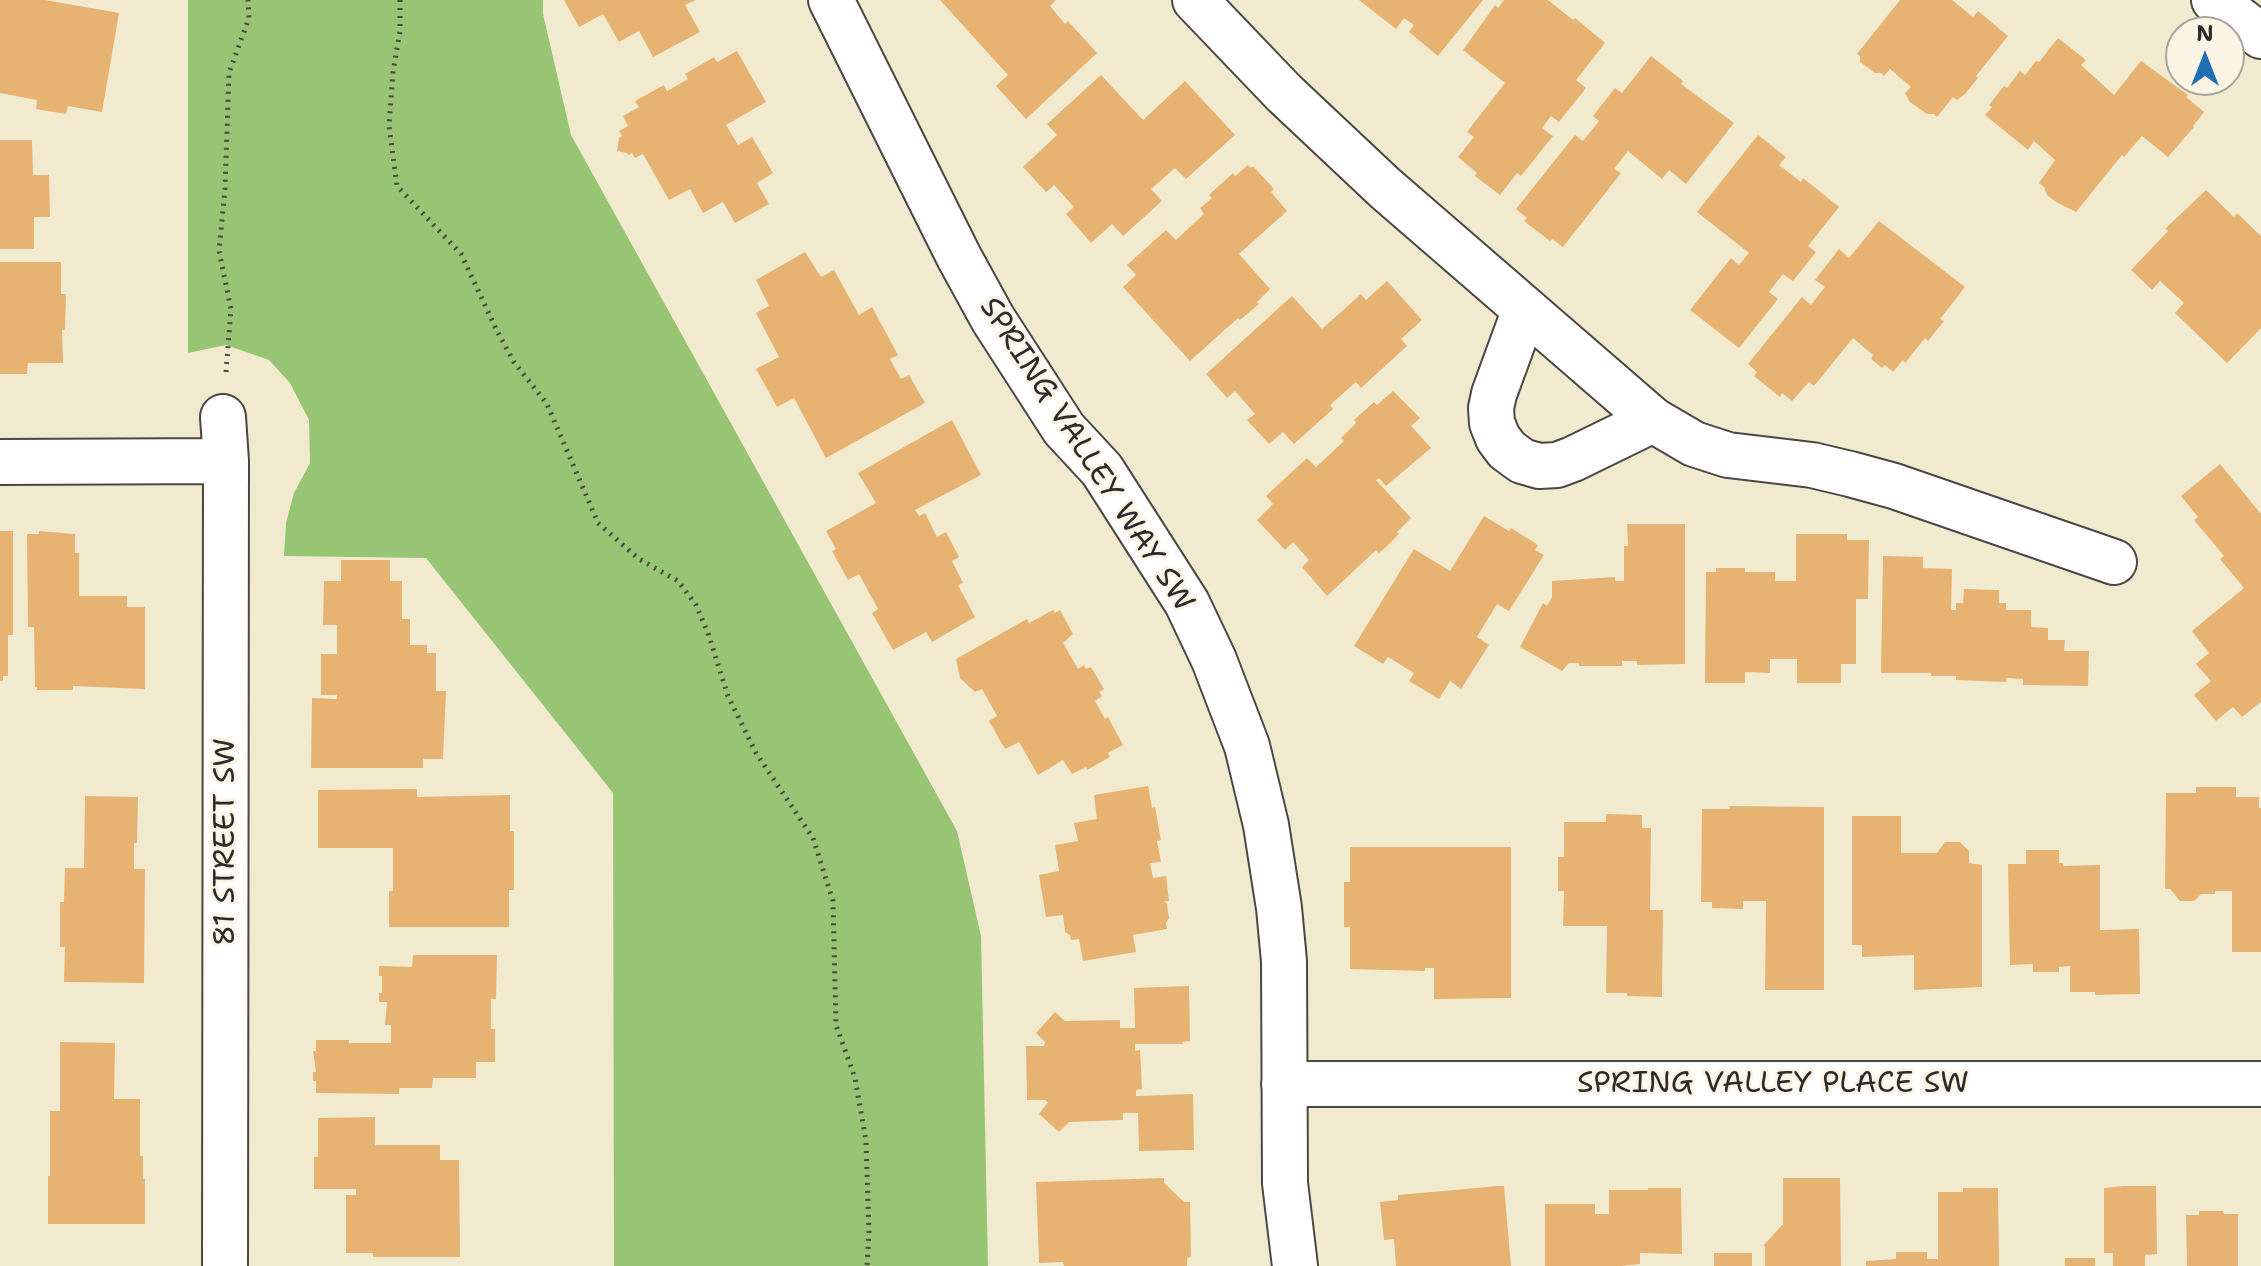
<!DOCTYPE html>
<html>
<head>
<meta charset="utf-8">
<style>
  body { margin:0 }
  #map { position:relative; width:2261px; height:1266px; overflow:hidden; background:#f2eacf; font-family:"Shantell Sans",sans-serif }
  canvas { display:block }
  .north { position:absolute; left:2165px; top:16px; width:80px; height:80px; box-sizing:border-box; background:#fcf5e5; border:2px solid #a8a49b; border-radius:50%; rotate:0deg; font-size:22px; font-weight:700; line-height:32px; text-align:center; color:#2b2b2b }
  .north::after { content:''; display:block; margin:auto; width:28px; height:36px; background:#1f6fb2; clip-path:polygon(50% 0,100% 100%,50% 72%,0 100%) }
</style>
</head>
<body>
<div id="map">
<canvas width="2261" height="1266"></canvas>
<div class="north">N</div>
</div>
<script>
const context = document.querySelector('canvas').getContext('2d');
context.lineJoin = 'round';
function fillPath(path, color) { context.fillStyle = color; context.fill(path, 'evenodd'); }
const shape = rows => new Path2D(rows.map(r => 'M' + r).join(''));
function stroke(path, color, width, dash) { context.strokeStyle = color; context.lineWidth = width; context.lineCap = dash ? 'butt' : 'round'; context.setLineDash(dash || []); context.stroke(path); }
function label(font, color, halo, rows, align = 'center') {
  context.font = font + ' "Shantell Sans",sans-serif'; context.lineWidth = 6; context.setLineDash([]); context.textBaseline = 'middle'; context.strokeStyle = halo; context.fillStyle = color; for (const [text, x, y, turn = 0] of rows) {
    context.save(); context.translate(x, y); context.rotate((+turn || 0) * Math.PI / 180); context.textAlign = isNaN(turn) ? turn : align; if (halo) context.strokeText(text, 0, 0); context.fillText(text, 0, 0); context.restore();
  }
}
const green = shape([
  [188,0,543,0,543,14,571,135,957,831,981,936,988,1266,614,1266,613,793,426,558,284,556,286,523,294,493,310,463,309,420,290,383,269,360,226,345,188,353]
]);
const building = shape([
  [0,0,45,0,119,13,102,112,68,106,66,114,36,109,37,100,0,93],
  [564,0,696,0,685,5,700,32,653,57,639,31,619,42,603,14,579,27],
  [940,0,1056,0,1050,6,1065,24,1068,21,1097,53,1026,119,996,86,1008,75],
  [1359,0,1483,0,1438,56,1409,32,1414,25,1404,18,1396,29],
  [1504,0,1548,0,1573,20,1575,18,1605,43,1576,80,1586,88,1559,122,1551,116,1542,128,1553,136,1521,176,1517,173,1500,195,1475,176,1477,173,1458,157,1474,137,1467,132,1505,83,1463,50,1495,5,1498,8],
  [1900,0,1952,0,1973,17,1978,11,2008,36,1976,76,1978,78,1965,94,1957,100,1953,97,1937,117,1934,114,1927,114,1910,102,1905,93,1911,87,1890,69,1884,76,1881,73,1875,73,1860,62,1860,56,1857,54],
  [2058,38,2086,60,2081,65,2114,95,2141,61,2188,95,2186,97,2204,112,2193,126,2194,127,2168,157,2142,136,2124,157,2122,155,2076,212,2056,202,2047,195,2044,187,2039,183,2055,160,2034,141,2028,150,1985,115,1992,107,1989,105,2004,86,2007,88,2020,71,2025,75,2036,61,2039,62],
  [737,51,766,102,726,125,738,145,752,137,773,173,757,183,769,204,735,223,723,202,703,213,690,189,669,200,643,154,635,158,632,153,628,155,627,153,617,151,619,138,622,136,619,131,628,126,623,116,639,107,635,101,664,85,667,91,688,79,685,74,714,57,717,62],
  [1651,56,1683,81,1681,84,1734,123,1686,184,1669,170,1662,179,1628,151,1614,169,1621,173,1563,247,1552,239,1550,241,1524,221,1527,218,1516,209,1575,135,1583,141,1599,121,1593,116,1615,88,1622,93],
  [1101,75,1143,120,1185,81,1235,135,1186,179,1175,168,1151,189,1162,201,1123,236,1112,224,1091,243,1066,214,1074,207,1054,185,1046,192,1023,167,1057,135,1047,124],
  [1758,135,1786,157,1779,165,1801,182,1803,178,1839,207,1808,246,1816,252,1793,281,1783,274,1769,292,1778,299,1739,348,1690,310,1731,258,1739,265,1749,253,1697,212],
  [0,140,32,140,33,175,49,175,50,217,34,217,34,249,0,249],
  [1248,165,1251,168,1253,166,1274,189,1271,192,1287,211,1239,254,1270,289,1257,302,1259,304,1240,320,1238,318,1190,361,1123,287,1136,275,1127,265,1166,230,1176,240,1204,214,1200,208,1212,198,1209,195,1233,173,1235,176],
  [2206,190,2234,217,2237,213,2261,236,2261,328,2227,363,2175,313,2184,303,2160,281,2152,290,2131,270,2168,231,2165,229],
  [1879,221,1965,287,1940,319,1944,321,1928,341,1925,338,1905,363,1903,360,1893,372,1885,365,1882,368,1871,359,1873,355,1853,338,1814,386,1809,382,1792,401,1782,393,1780,397,1754,376,1757,372,1748,364,1802,297,1811,305,1825,287,1815,280,1839,249,1849,258],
  [805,252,821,277,834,270,859,315,872,307,898,355,890,359,901,379,909,375,925,403,826,458,794,398,777,407,756,369,779,357,756,313,769,306,756,280],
  [0,262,61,262,61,294,66,294,65,330,62,330,63,363,28,363,27,374,0,374],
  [1387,281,1422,320,1401,339,1407,346,1361,388,1356,382,1330,405,1333,409,1294,444,1283,432,1269,444,1247,420,1255,414,1235,391,1227,398,1206,374,1292,296,1322,329,1361,294,1366,300],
  [1393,391,1420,418,1411,426,1431,448,1386,486,1379,478,1376,480,1411,518,1397,532,1399,534,1387,546,1379,553,1376,550,1327,596,1302,567,1309,560,1293,542,1285,550,1257,520,1273,504,1266,496,1307,458,1316,467,1344,441,1341,438,1356,423,1354,420,1374,402,1377,405],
  [952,420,981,475,915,510,919,516,925,513,937,537,946,532,959,557,952,561,963,583,958,585,975,617,932,642,926,632,893,650,872,613,878,609,859,574,848,580,832,551,836,549,826,531,876,503,858,473],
  [2220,464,2261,514,2261,702,2242,717,2233,707,2216,721,2194,695,2211,681,2196,664,2209,653,2192,631,2244,588,2220,559,2224,556,2194,520,2198,517,2181,496],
  [1484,516,1509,531,1511,528,1535,543,1538,546,1535,550,1544,555,1509,611,1497,604,1477,637,1489,645,1461,689,1450,681,1439,699,1409,681,1414,673,1388,657,1383,664,1354,646,1414,549,1450,571],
  [1627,524,1685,524,1685,664,1637,665,1637,661,1622,661,1622,666,1579,666,1579,663,1569,663,1562,671,1520,647,1543,603,1547,606,1552,597,1552,581,1615,577,1615,581,1624,581,1624,546,1628,546],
  [0,531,13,531,13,635,8,635,8,676,3,676,3,681,0,681],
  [39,531,75,534,75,553,79,553,79,596,127,596,127,607,145,607,145,689,73,686,73,690,37,690,37,687,35,687,34,627,28,627,27,534,39,534],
  [1796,534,1847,534,1847,540,1869,540,1868,599,1856,599,1856,664,1841,664,1841,683,1797,683,1797,659,1770,659,1770,673,1745,672,1745,683,1705,683,1706,572,1716,572,1716,568,1745,568,1745,572,1775,572,1775,581,1796,581],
  [1883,556,1923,557,1923,568,1952,569,1951,610,1956,610,1956,603,1963,603,1964,589,1999,590,1999,603,2006,603,2006,610,2031,610,2031,627,2048,628,2048,640,2065,640,2064,651,2089,651,2088,686,2023,685,2023,679,2006,678,2006,682,1956,680,1956,676,1931,676,1931,673,1881,673],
  [341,560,390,560,390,581,402,581,402,619,410,619,410,645,427,645,427,653,436,653,436,691,446,691,443,759,423,759,423,768,311,768,312,698,337,699,337,695,321,695,321,654,337,654,337,625,323,625,324,581,341,581],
  [1053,610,1055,613,1060,610,1073,634,1063,643,1078,669,1084,665,1086,669,1091,667,1104,689,1099,692,1102,696,1095,701,1105,719,1108,717,1123,745,1108,753,1110,757,1087,770,1086,767,1072,774,1063,760,1038,775,1019,742,1005,749,989,721,997,716,982,689,975,692,960,678,956,659,1027,619,1029,623],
  [1148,786,1152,808,1155,807,1161,840,1157,841,1161,862,1150,863,1153,878,1166,876,1169,901,1164,901,1167,904,1169,918,1166,923,1167,929,1133,935,1136,952,1083,961,1079,939,1071,940,1070,935,1065,932,1063,915,1046,917,1039,875,1059,871,1055,845,1078,841,1074,823,1097,819,1094,795],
  [2196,787,2236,787,2236,797,2259,797,2259,808,2261,808,2261,952,2232,952,2232,891,2215,891,2215,894,2201,894,2194,901,2180,901,2170,889,2165,889,2166,793,2196,793],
  [417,789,417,797,510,795,510,831,514,831,514,890,509,890,509,927,389,927,389,891,393,891,393,848,318,848,318,790],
  [85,796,138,797,137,843,134,843,134,869,145,869,144,983,64,982,65,947,60,947,60,902,64,902,65,868,84,868],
  [1730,806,1824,807,1824,990,1765,990,1766,901,1743,901,1743,909,1712,908,1712,902,1701,902,1702,809,1730,809],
  [1606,814,1642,815,1642,828,1651,828,1650,910,1663,910,1662,997,1627,996,1627,993,1606,993,1607,926,1563,926,1564,891,1558,891,1558,857,1564,857,1564,822,1606,822],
  [1852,816,1901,816,1901,853,1937,853,1945,842,1960,842,1969,851,1969,863,1982,865,1982,987,1914,990,1914,955,1862,957,1862,945,1852,945],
  [1350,847,1511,847,1511,998,1434,999,1434,968,1425,968,1425,971,1350,969,1350,927,1344,927,1344,882,1350,882],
  [2026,850,2059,850,2059,863,2063,863,2063,866,2100,865,2100,930,2139,929,2140,994,2095,995,2095,992,2070,992,2070,966,2059,967,2059,972,2033,972,2033,964,2010,965,2008,864,2026,864],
  [413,955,497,955,496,999,491,999,491,1029,495,1029,495,1062,476,1062,476,1078,433,1078,432,1088,399,1088,399,1094,316,1093,316,1081,313,1081,313,1072,316,1072,313,1051,316,1051,316,1040,349,1040,349,1043,391,1043,391,1025,385,1025,387,1002,379,1002,379,993,382,993,382,976,379,976,379,966,412,967],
  [1189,986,1190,1041,1182,1042,1183,1044,1135,1044,1135,1051,1140,1050,1142,1089,1136,1090,1136,1096,1193,1094,1194,1150,1139,1151,1138,1113,1123,1113,1123,1120,1069,1122,1059,1132,1039,1114,1048,1102,1045,1100,1027,1100,1026,1046,1044,1046,1045,1042,1036,1033,1055,1012,1065,1021,1120,1020,1120,1028,1135,1028,1134,988],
  [60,1042,115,1043,114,1099,140,1099,140,1156,143,1156,143,1179,145,1179,145,1224,48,1224,48,1176,50,1176,50,1111,60,1111],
  [375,1117,375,1145,440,1145,440,1160,459,1160,460,1257,373,1257,373,1253,346,1253,346,1195,356,1195,356,1189,314,1189,314,1157,318,1157,318,1118],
  [1164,1178,1164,1183,1184,1202,1190,1202,1191,1257,1187,1258,1187,1266,1064,1266,1063,1262,1039,1263,1036,1182],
  [1783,1178,1840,1178,1841,1266,1765,1266,1765,1246,1763,1246,1783,1224],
  [1498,1186,1504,1186,1511,1266,1396,1266,1394,1239,1384,1240,1380,1202,1398,1200,1398,1195],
  [2123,1186,2156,1186,2157,1254,2145,1255,2145,1266,2113,1266,2113,1253,2104,1253,2104,1188],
  [1648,1188,1681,1188,1682,1254,1640,1253,1640,1264,1622,1266,1545,1266,1545,1204,1595,1204,1595,1214,1609,1214,1609,1190,1648,1190],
  [1963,1188,1998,1188,1999,1266,1866,1266,1866,1261,1896,1259,1896,1252,1927,1252,1927,1259,1938,1259,1938,1192,1963,1192],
  [2199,1211,2223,1211,2224,1214,2238,1214,2238,1266,2187,1266,2186,1215,2199,1215],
  [1714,1253,1752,1253,1752,1266,1714,1266],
  [2065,1258,2095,1258,2095,1266,2065,1266]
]);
const path = shape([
  [400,0,400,31,393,72,389,126,397,186,461,254,497,331,514,362,547,404,598,523,639,559,678,581,696,605,708,633,728,696,756,753,813,838,833,901,836,1025,855,1078,866,1141,869,1233,867,1266],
  [226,372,231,309,219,251,225,189,229,73,249,18,248,0]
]);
const minor = shape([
  [831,0,959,257,993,319,1064,429,1102,470,1187,603,1214,660,1247,746,1266,825,1279,908,1284,961,1285,1183,1295,1266],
  [1195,0,1284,93,1385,188,1653,420,1694,444,1728,455,1812,465,1850,474,1894,486,2114,562],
  [2214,0,2261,36],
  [1525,309,1494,394,1491,408,1492,423,1498,438,1507,450,1522,461,1539,466,1557,465,1573,459,1653,420],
  [223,417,226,461,225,1266],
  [0,462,226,461],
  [1284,1084,2261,1084]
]);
const streetNames = [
  ["SPRING VALLEY WAY SW",1086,455,57],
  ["81 STREET SW",226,842,-90],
  ["SPRING VALLEY PLACE SW",1773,1084]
];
fillPath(green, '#97c573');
fillPath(building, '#e7b372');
stroke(minor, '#494844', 48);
stroke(path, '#494844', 5, [2, 6]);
stroke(minor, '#fff', 44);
label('30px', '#2b2b2b', '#fcf5e5', streetNames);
</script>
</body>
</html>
